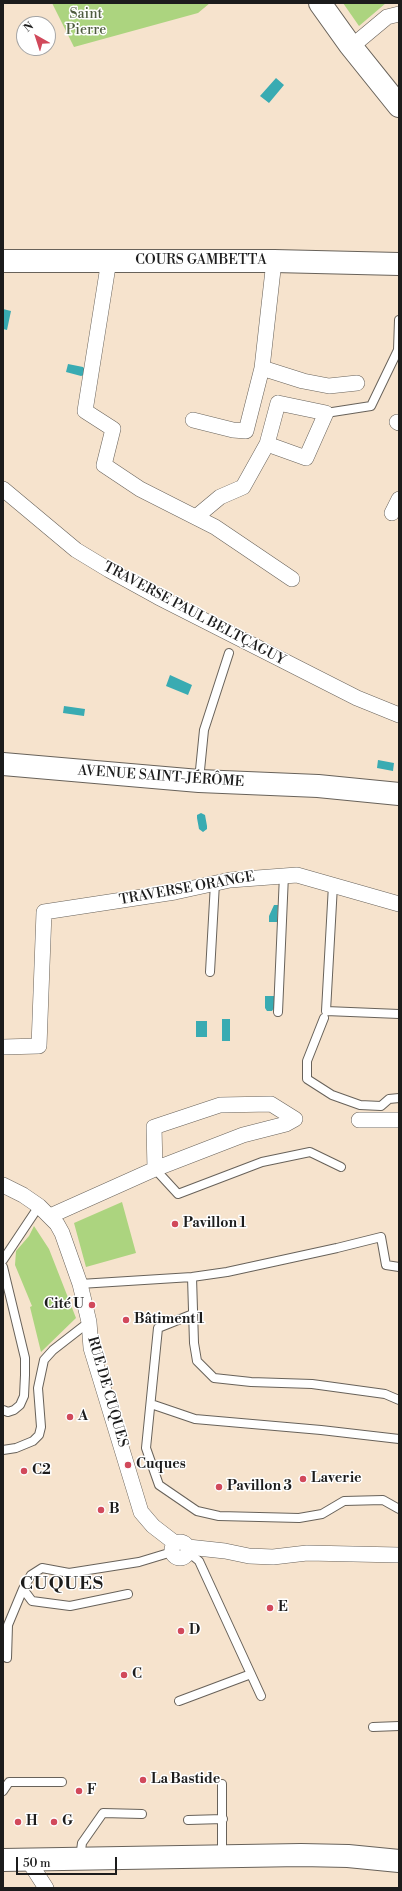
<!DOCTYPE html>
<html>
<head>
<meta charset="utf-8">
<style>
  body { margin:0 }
  #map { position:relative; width:402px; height:1891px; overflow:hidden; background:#f6e3cd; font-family:"Libre Bodoni",serif }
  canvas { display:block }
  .frame { position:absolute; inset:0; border:4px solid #1c1c1c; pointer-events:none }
  .north { position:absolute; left:16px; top:16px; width:40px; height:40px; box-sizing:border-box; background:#fff; border:1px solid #a4a4a4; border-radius:50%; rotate:321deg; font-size:11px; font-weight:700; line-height:16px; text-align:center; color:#1c1c1c }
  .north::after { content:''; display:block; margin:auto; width:14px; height:18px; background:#d1495b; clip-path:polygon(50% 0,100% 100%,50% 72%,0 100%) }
  .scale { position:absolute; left:16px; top:1857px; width:101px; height:18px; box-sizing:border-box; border:2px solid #1c1c1c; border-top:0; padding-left:5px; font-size:12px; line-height:14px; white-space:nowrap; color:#1c1c1c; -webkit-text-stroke:3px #fff; paint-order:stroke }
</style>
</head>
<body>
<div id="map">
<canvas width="402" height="1891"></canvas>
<div class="frame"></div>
<div class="north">N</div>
<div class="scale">50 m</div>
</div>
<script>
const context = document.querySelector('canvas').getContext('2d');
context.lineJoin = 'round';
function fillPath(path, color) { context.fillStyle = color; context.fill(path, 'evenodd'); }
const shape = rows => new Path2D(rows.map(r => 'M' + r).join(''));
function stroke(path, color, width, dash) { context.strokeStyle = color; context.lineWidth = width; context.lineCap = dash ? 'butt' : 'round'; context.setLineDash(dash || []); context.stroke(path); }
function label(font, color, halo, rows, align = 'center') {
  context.font = font + ' "Libre Bodoni",serif'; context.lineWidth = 3; context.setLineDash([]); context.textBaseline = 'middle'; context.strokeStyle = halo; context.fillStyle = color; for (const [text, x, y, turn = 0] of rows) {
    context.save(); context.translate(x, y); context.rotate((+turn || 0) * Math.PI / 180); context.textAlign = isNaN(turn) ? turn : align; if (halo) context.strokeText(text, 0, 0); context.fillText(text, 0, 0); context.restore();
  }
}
const green = shape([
  [52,3,210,3,198,13,74,47],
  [343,3,386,3,359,26],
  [122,1202,136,1253,86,1267,74,1223],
  [34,1226,49,1249,76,1318,41,1352,30,1307,32,1306,15,1265,16,1251,29,1236]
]);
const water = shape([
  [276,78,284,85,269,103,260,96],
  [3,309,11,311,7,330,3,329],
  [68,364,83,367,85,370,84,375,81,376,66,372],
  [170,675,192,685,188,695,166,686],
  [64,706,85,709,84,716,63,713],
  [378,760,394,763,393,771,377,768],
  [201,813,205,815,207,826,207,829,203,832,199,829,197,818,197,815],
  [274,905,278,905,277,922,269,922,269,916],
  [265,996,275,996,274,1008,272,1011,267,1011,265,1008],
  [222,1019,230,1019,230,1041,222,1041],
  [196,1021,207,1021,207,1037,196,1037]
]);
const lane = shape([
  [326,413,371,406,398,350,399,320],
  [199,780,204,730,229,653],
  [333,885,326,1011,399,1014],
  [210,972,215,883],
  [278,1012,284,875],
  [324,1018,307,1061,307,1079,332,1095,360,1105,381,1106,389,1099,399,1098],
  [155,1169,178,1194,262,1162,310,1152,341,1167],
  [3,1260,39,1206],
  [3,1267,25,1358,25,1375,24,1396,20,1405,14,1410,8,1412,3,1410],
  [192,1277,194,1343,197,1361,214,1378,251,1382,312,1384,385,1394,399,1400],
  [80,1284,192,1277,227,1272,337,1248,381,1237,386,1265,399,1267],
  [193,1314,158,1328,146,1448,159,1485,197,1511,219,1516,299,1518,322,1514,344,1501,383,1500,399,1509],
  [151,1404,195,1419,321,1430,399,1439],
  [3,1450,16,1448,33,1441,39,1435,41,1427,38,1388,44,1360,53,1350,89,1322],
  [188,1552,199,1561,261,1696],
  [128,1594,70,1606,32,1601,23,1589,31,1575,42,1568,69,1573,139,1562,172,1552],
  [7,1658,8,1625,23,1589],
  [179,1701,251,1674],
  [373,1727,399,1726],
  [222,1784,222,1855],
  [3,1791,9,1782,62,1782],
  [188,1820,223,1819],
  [80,1858,82,1843,103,1813,142,1814]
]);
const street = shape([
  [351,47,387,17,399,14],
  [109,260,85,411,113,429,104,465,140,489,215,527,292,579],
  [262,368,303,381,329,386,357,383],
  [278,403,326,413,306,458,267,444,278,403],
  [193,420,233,430,246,431,262,368,274,261],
  [397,422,399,423],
  [3,489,76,550,109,570,158,597,357,698,399,715],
  [392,513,399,499],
  [196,517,220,497,243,487,267,444],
  [3,1047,39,1046,44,912,175,892,230,880,297,875,399,904],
  [359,1120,399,1120],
  [3,1185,23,1195,39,1206,57,1224,62,1233,80,1284,89,1322,91,1348,141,1512,153,1526,175,1543],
  [50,1216,155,1169,243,1135,286,1124,295,1119,271,1104,220,1105,154,1127,155,1169],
  '172 1550a8 8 0 1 1 16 0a8 8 0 1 1-16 0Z',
  [188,1547,225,1551,249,1556,273,1557,307,1553,399,1555],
  [28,1860,46,1888]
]);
const secondary = shape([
  [320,3,350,45,399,106],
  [3,764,199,781,318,786,399,794],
  [3,1860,301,1855,348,1856,399,1861]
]);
const primary = shape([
  [3,261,274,261,399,264]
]);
const markers = [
  [175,1224,4,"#d1495b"],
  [92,1305,4,"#d1495b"],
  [126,1320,4,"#d1495b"],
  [70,1417,4,"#d1495b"],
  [128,1465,4,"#d1495b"],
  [24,1471,4,"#d1495b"],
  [303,1479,4,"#d1495b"],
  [219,1487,4,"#d1495b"],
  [101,1510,4,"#d1495b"],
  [270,1608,4,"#d1495b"],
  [181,1631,4,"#d1495b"],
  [124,1675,4,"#d1495b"],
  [143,1780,4,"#d1495b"],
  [79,1791,4,"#d1495b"],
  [18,1822,4,"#d1495b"],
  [54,1822,4,"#d1495b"]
];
const parkNames = [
  ["Saint",86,15],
  ["Pierre",86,31]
];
const streetNames = [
  ["COURS GAMBETTA",201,261],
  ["TRAVERSE PAUL BELTÇAGUY",194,614,28],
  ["AVENUE SAINT-JÉRÔME",161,777,4],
  ["TRAVERSE ORANGE",187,889,-10],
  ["RUE DE CUQUES",107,1392,74]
];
const poiNames = [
  ["Pavillon 1",183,1224],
  ["Cité U",84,1305,"right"],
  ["Bâtiment 1",134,1320],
  ["A",78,1417],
  ["Cuques",136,1465],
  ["C2",32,1471],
  ["Laverie",311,1479],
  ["Pavillon 3",227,1487],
  ["B",109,1510],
  ["E",278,1608],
  ["D",189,1631],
  ["C",132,1675],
  ["La Bastide",151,1780],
  ["F",87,1791],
  ["H",26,1822],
  ["G",62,1822]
];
const districtNames = [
  ["CUQUES",62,1585]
];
fillPath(green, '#acd47f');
fillPath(water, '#39abb2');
stroke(lane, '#68625a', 10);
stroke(street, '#68625a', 16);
stroke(secondary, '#68625a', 24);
stroke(primary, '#68625a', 24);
stroke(lane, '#fff', 8);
stroke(street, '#fff', 15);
stroke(secondary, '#fff', 22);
stroke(primary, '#fff', 22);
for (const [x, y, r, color] of markers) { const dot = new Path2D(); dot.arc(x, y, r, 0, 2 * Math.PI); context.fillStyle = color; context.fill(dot); stroke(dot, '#fff', 1.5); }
label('14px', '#4e5c3f', '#fff', parkNames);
label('14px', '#1c1c1c', '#fff', streetNames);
label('bold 14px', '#1c1c1c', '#fff', poiNames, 'left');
context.letterSpacing = '1px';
label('bold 18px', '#1c1c1c', '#fff', districtNames);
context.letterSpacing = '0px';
</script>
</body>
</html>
